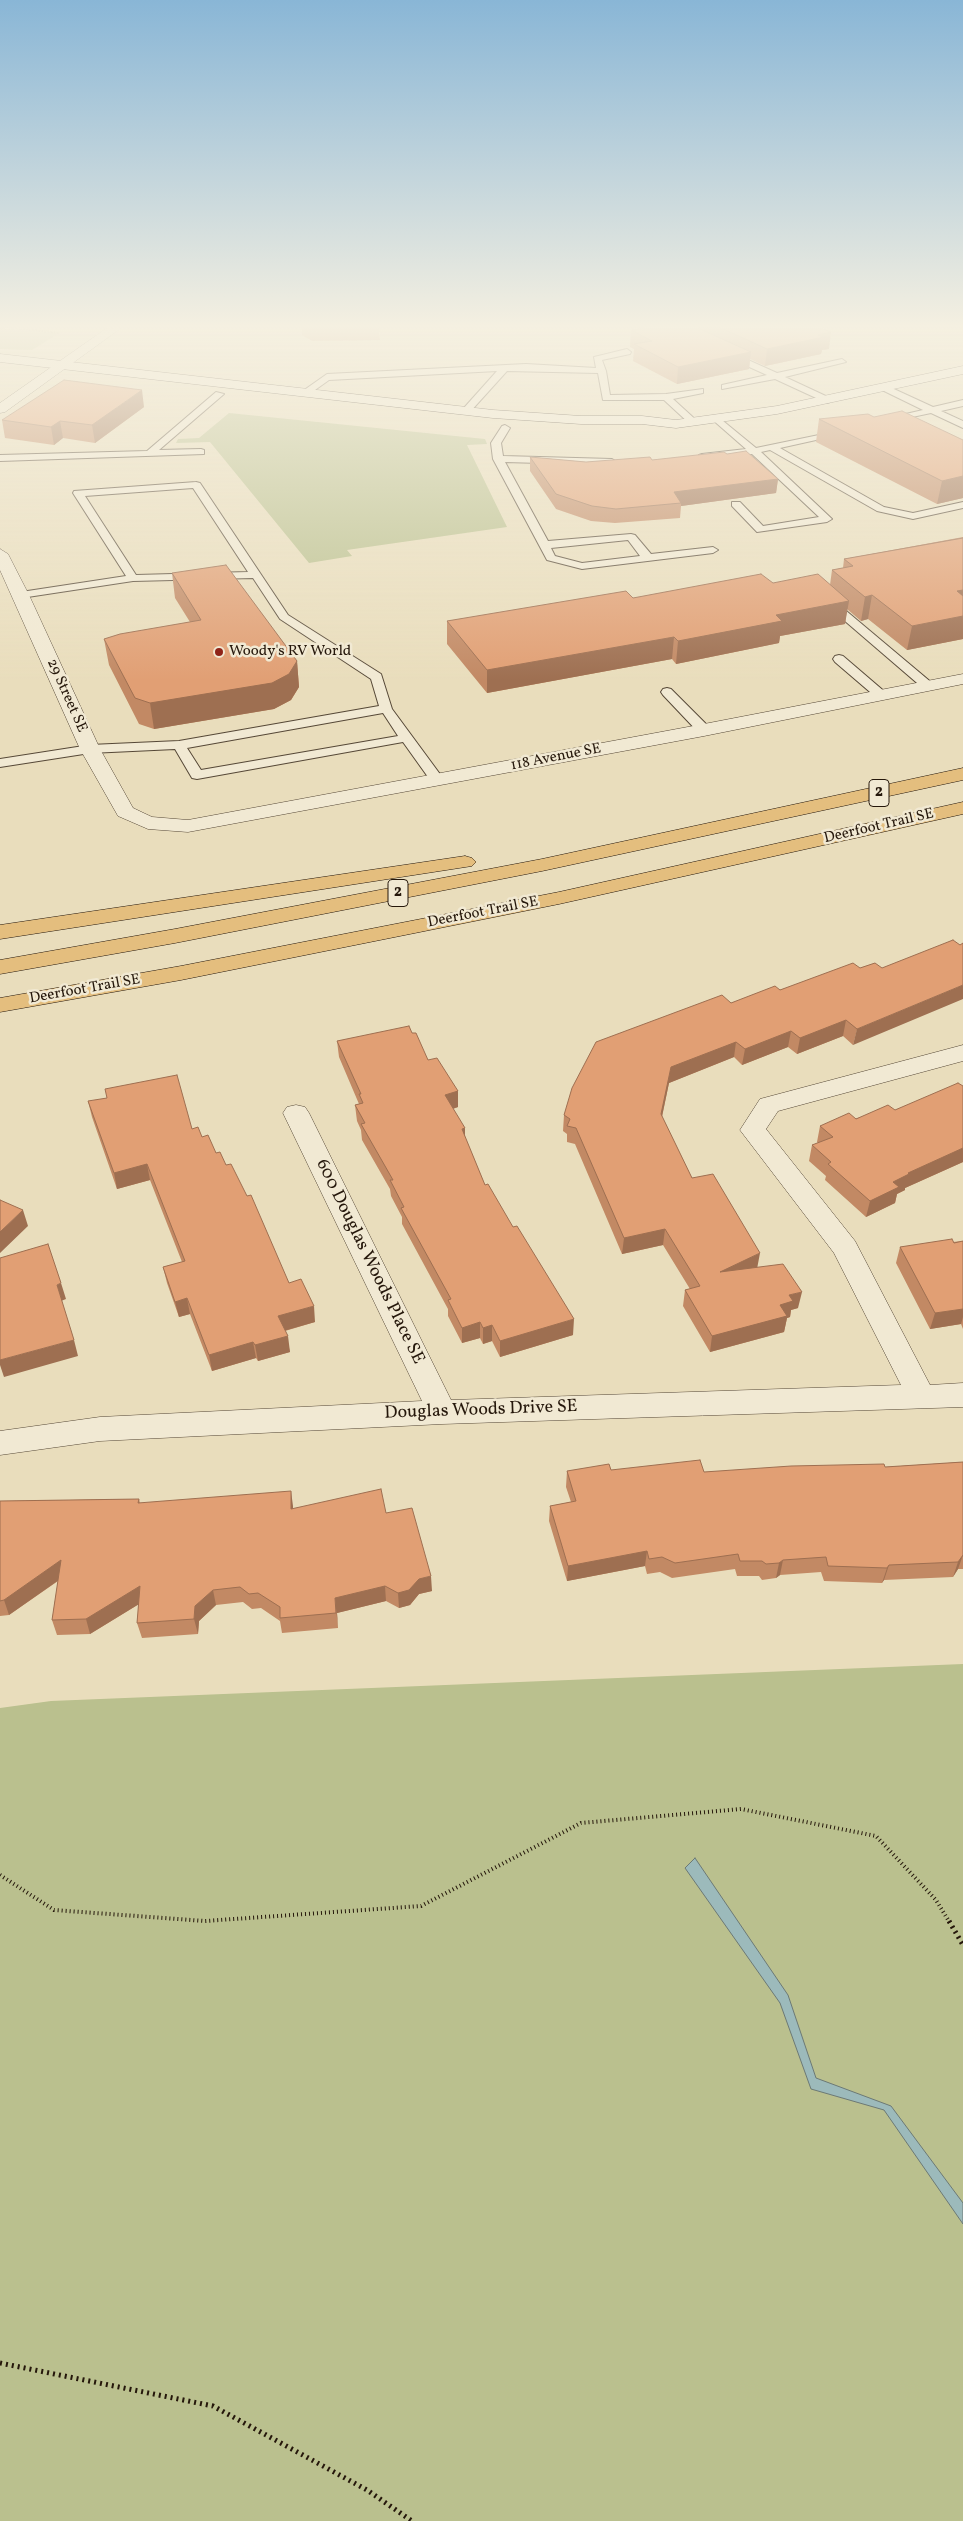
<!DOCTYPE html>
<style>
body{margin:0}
canvas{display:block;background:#e9ddbc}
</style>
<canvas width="963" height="2521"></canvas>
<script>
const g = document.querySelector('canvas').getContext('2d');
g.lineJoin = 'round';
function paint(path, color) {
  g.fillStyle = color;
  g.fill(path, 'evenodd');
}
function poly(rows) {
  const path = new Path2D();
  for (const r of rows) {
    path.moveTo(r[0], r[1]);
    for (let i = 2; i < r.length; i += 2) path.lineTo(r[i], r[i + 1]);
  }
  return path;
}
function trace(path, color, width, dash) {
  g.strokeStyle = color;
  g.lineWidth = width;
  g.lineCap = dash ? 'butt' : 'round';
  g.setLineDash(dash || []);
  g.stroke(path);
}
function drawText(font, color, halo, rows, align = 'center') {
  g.font = font + ' Vollkorn,serif';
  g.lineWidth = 5;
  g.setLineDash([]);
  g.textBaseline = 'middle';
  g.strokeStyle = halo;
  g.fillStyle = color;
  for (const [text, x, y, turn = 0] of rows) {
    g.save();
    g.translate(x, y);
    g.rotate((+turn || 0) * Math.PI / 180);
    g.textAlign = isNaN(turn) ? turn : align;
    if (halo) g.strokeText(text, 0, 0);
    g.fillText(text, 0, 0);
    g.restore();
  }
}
paint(poly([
 [0,328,55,333,56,335,32,350,0,349],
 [229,413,485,439,487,444,467,445,507,527,347,550,352,556,309,563,210,442,176,443,178,439,199,438],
 [963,1664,963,2521,0,2521,0,1708,51,1701]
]), '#bac08e');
const water = poly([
 [695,1858,788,1995,816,2078,891,2106,963,2203,963,2224,884,2110,811,2089,780,2003,685,1868,695,1858]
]);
paint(water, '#9cbabb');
trace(water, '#6c7975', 1);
const lane = poly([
 [627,349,631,352,630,354,602,360,606,371,610,395,666,394,703,389,703,393,673,399,696,420,696,424,690,424,664,400,603,400,598,373,507,371,469,413,466,414,463,413,463,409,497,371,329,380,308,395,300,393,327,374,526,364,596,368,594,357,627,349],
 [728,351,777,373,842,359,846,362,785,377,830,398,830,402,827,403,775,379,722,389,722,385,767,375,725,356,725,352,728,351],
 [883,384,933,407,963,400,963,406,941,411,963,421,963,428,931,413,884,423,884,419,923,410,880,389,878,387,883,384],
 [216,392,224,394,159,450,201,449,204,450,204,454,0,461,0,455,147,451,216,392],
 [717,416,756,448,843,430,843,434,780,448,884,507,913,513,963,502,963,508,913,519,877,511,770,450,761,452,832,519,827,522,757,532,732,506,732,502,740,502,763,526,819,517,752,454,699,459,699,455,702,454,746,449,714,421,714,417,717,416],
 [505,425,510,428,501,443,503,456,612,459,617,462,612,465,505,462,548,541,631,534,635,535,651,554,713,547,718,550,713,553,582,569,547,560,493,459,491,443,502,426,505,425],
 [628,540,640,556,582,563,555,556,551,548,628,540],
 [196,482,200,483,288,615,381,674,392,709,445,781,443,784,433,784,403,742,197,779,192,778,175,749,90,753,0,767,0,759,90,745,179,741,379,706,371,679,280,619,253,578,133,581,21,598,15,595,21,592,126,576,73,493,74,491,196,482],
 [193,488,248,572,136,575,85,496,193,488],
 [383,713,398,736,201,770,187,748,383,713],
 [828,598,832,599,932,683,934,686,932,689,924,689,824,603,822,601,828,598],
 [839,655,843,656,885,692,887,695,885,698,877,698,835,662,833,659,835,656,839,655],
 [667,688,671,689,709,727,710,730,709,733,699,733,663,695,661,692,663,689,667,688]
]);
const street = poly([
 [107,328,121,328,5,412,0,413,0,403,107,328],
 [0,549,8,554,29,595,100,749,133,808,152,817,188,820,704,724,963,674,963,684,704,736,188,832,148,829,118,816,80,749,0,570,0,549],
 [963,1045,963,1061,778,1111,766,1129,855,1241,930,1385,963,1383,963,1407,442,1424,100,1441,0,1455,0,1431,100,1417,422,1401,283,1113,287,1107,296,1105,305,1107,309,1113,451,1400,901,1385,834,1253,740,1130,760,1099,963,1045]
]);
const secondary = poly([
 [0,354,493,410,581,416,642,416,676,420,777,406,963,366,963,374,777,414,676,428,642,424,581,424,493,418,0,362,0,354]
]);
const highway = poly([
 [963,768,963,780,542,871,175,943,0,974,0,960,175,929,542,859,963,768],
 [963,802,963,814,559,904,181,980,0,1012,0,998,181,966,559,892,963,802],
 [465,856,472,858,476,862,472,866,0,939,0,925,465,856]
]);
trace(lane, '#564837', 2);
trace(street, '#564837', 1);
trace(secondary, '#25170b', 1);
trace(highway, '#25170b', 1);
trace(poly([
 [14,328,60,333]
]), '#25170b', 2, [0.5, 1]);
trace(poly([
 [0,1875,54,1910,205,1921,421,1906,581,1823,741,1809,876,1836,936,1900,950,1923]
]), '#25170b', 4, [1, 3]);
trace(poly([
 [949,1921,963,1945],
 [0,2363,213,2406,367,2490,412,2521]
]), '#25170b', 5, [2, 4]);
paint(lane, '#f1e9d3');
paint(street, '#f1e9d3');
paint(secondary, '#f1e9d3');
paint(highway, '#e4be7e');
paint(poly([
 [300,328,379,328,380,340,312,341,302,335,302,329],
 [645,328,821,328,829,349,822,350,821,354,765,366,750,359,749,369,677,384,633,361,634,349,630,347,631,330],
 [144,407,95,443,63,438,54,445,5,438,2,420],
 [874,417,963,440,963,498,937,504,816,442,819,419],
 [727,454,778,479,776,493,681,506,680,518,615,523,591,521,556,509,530,471,530,457,586,462,652,460],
 [963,537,963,639,907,650,868,619,861,621,847,609,845,624,780,636,779,643,676,664,672,659,487,693,447,644,447,621,633,598,773,583,830,585,832,570,843,568,844,559],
 [172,573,297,661,299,687,291,700,274,709,154,729,139,724,109,665,104,639,190,622,175,598],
 [875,963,853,1045,843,1036,797,1054,788,1047,742,1065,734,1057,669,1083,662,1117,692,1178,758,1268,798,1308,791,1310,790,1317,787,1318,784,1332,710,1352,683,1306,685,1290,690,1289,663,1245,622,1254,575,1144,567,1142,567,1134,563,1131,564,1115,731,1003,860,968],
 [412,1033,428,1060,458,1091,458,1107,453,1109,485,1185,573,1335,500,1357,492,1341,483,1344,480,1338,462,1343,448,1316,448,1309,402,1224,402,1217,391,1196,390,1189,362,1140,361,1130,357,1121,355,1105,359,1104,339,1057,337,1041],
 [963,1086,963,1162,905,1188,905,1190,897,1194,895,1203,866,1217,825,1180,826,1176,809,1161,812,1145,818,1143,817,1142,820,1126,895,1110],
 [88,1101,192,1129,202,1137,216,1153,226,1165,289,1283,315,1322,285,1331,290,1352,258,1361,256,1358,212,1371,190,1314,179,1317,167,1283,163,1267,182,1262,150,1180,117,1189,92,1117],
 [963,1241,963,1329,961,1324,930,1329,896,1263,900,1247],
 [963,1462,963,1569,958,1569,953,1577,884,1580,882,1583,824,1581,821,1572,780,1575,776,1578,762,1580,759,1576,737,1576,735,1569,672,1578,660,1572,647,1574,645,1566,567,1581,549,1521,550,1506,571,1502,566,1487,567,1471,611,1470,704,1472,885,1467],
 [139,1499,140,1503,386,1513,432,1591,419,1594,410,1605,399,1608,386,1601,337,1613,338,1628,282,1633,280,1621,261,1608,252,1609,243,1602,216,1605,199,1621,198,1634,142,1638,137,1623,139,1604,90,1634,57,1635,52,1620,58,1581,9,1615,0,1616,0,1501]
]), '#c28964');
paint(poly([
 [831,332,829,349,822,350,821,354,765,366,767,349,818,335],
 [751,352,749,369,677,384,678,367],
 [142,390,144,407,95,443,92,425],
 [60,421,63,438,54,445,51,427],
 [963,476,963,498,937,504,942,481],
 [778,479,776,493,681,506,681,503,674,492],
 [963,590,963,613,957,591],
 [872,595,868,619,861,621,865,597],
 [849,601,845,624,780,636,779,643,676,664,678,641,776,615],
 [963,616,963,639,907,650,912,626],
 [674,637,672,659,487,693,487,670],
 [297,661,299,687,291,700,274,709,154,729,150,703],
 [963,985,963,999,853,1045,857,1029],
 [846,1020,843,1036,797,1054,800,1038],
 [791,1031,788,1047,742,1065,745,1049],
 [736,1042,734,1057,669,1083,659,1130,661,1114,671,1067],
 [458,1091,458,1107,445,1111,445,1095],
 [465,1128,465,1144,462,1129],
 [963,1148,963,1162,905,1188,905,1190,897,1194,895,1203,866,1217,870,1201,893,1182,908,1173],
 [147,1164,150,1180,117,1189,114,1173],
 [23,1210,28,1226,0,1253,0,1232],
 [665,1229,663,1245,622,1254,624,1238],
 [760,1253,757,1269,720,1272],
 [61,1283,66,1299,61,1301,57,1285],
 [802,1292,798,1308,791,1310,790,1317,787,1318,784,1332,710,1352,712,1336,780,1305,789,1295],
 [187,1298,190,1314,179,1317,175,1302],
 [314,1306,315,1322,280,1332,278,1316],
 [963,1309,963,1317,961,1324,930,1329,935,1313],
 [574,1319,573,1335,500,1357,500,1341],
 [480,1322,480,1338,462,1343,462,1328],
 [492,1325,492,1341,483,1344,483,1328],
 [288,1336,290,1352,258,1361,255,1345],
 [74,1340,78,1356,4,1377,0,1365,0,1360],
 [253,1342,256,1358,212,1371,209,1355],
 [291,1491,293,1506,293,1524,291,1509],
 [647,1551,645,1566,567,1581,568,1566],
 [963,1555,958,1569,953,1577,958,1562],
 [61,1560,66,1575,9,1615,4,1600],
 [783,1560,780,1575,776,1578,779,1563],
 [889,1565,884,1580,882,1583,887,1568],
 [431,1576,432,1591,419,1594,410,1605,399,1608,398,1593,419,1579],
 [140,1586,144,1601,90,1634,86,1619],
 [385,1586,386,1601,337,1613,338,1628,335,1598],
 [213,1590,216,1605,199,1621,198,1634,194,1619,195,1606]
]), '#9e6f51');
const building = poly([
 [645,328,698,328,751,352,678,367,634,344,652,341,631,330,645,328],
 [721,328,821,328,831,332,818,335,824,337,767,349,721,328],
 [64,380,142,390,92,425,60,421,51,427,2,420,64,380],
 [902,411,963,440,963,476,942,481,819,419,868,414,874,417,902,411],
 [746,451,778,479,674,492,681,503,616,509,592,506,556,494,530,457,586,462,650,457,652,460,724,452,727,454,746,451],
 [963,538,963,590,957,591,963,596,963,616,912,626,872,595,865,597,832,570,853,566,844,559,963,538],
 [226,565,297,661,289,674,272,683,150,703,135,698,104,639,120,634,201,620,172,573,226,565],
 [761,574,773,583,818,574,849,601,776,615,782,621,678,641,674,637,487,670,447,621,626,591,633,598,761,574],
 [953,940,960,945,963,943,963,985,857,1029,846,1020,800,1038,791,1031,745,1049,736,1042,671,1067,661,1114,692,1178,713,1174,760,1253,720,1272,783,1264,802,1292,789,1295,793,1301,780,1305,787,1316,712,1336,685,1290,700,1286,665,1229,624,1238,576,1128,567,1126,570,1119,564,1115,572,1088,596,1042,722,995,731,1003,775,986,780,990,853,963,860,968,875,963,882,968,953,940],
 [409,1026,412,1033,416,1033,428,1060,437,1058,458,1091,445,1095,465,1128,462,1129,485,1185,488,1184,513,1227,517,1226,574,1319,500,1341,492,1325,483,1328,480,1322,462,1328,448,1300,451,1299,401,1208,404,1207,390,1180,393,1180,361,1124,365,1123,355,1105,363,1103,359,1094,361,1094,337,1041,409,1026],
 [177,1075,192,1129,198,1127,202,1137,208,1135,216,1153,220,1152,226,1165,231,1164,247,1196,251,1195,289,1283,301,1279,314,1306,278,1316,288,1336,255,1345,253,1342,209,1355,187,1298,175,1302,163,1267,185,1261,147,1164,114,1173,88,1101,107,1098,105,1089,177,1075],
 [958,1083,963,1086,963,1148,908,1173,909,1174,893,1182,899,1187,870,1201,828,1164,831,1162,812,1145,833,1137,820,1126,849,1113,856,1119,888,1105,895,1110,958,1083],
 [0,1200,23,1210,0,1232,0,1200],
 [952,1239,954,1243,963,1241,963,1309,935,1313,900,1247,952,1239],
 [48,1244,61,1283,57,1285,74,1340,0,1360,0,1258,48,1244],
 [700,1460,704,1472,791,1466,884,1464,885,1467,963,1462,963,1555,958,1562,889,1565,887,1568,828,1566,826,1557,783,1560,779,1563,766,1564,762,1561,740,1561,738,1554,675,1563,662,1557,649,1559,647,1551,568,1566,550,1506,576,1501,567,1471,609,1464,611,1470,700,1460],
 [381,1489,386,1513,412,1508,431,1576,419,1579,409,1590,398,1593,385,1586,335,1598,336,1613,280,1618,280,1607,258,1593,249,1594,240,1587,213,1590,195,1606,194,1619,137,1623,140,1586,86,1619,52,1620,61,1560,4,1600,0,1601,0,1501,139,1499,138,1503,291,1491,291,1509,381,1489]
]);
paint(building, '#e19f74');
trace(building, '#9e6f51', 1);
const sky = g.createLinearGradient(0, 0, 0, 681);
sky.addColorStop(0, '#89b6d6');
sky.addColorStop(0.48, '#f5f0e1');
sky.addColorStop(1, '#f5f0e100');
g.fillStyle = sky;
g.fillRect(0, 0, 963, 681);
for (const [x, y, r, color] of [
 [219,652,5,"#8f2418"]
]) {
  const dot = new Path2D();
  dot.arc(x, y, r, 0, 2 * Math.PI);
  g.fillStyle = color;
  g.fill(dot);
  trace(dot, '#f1e9d3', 2);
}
drawText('15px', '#25170b', '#f1e9d3', [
 ["Woody's RV World",229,652]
], 'left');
drawText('15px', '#25170b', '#f1e9d3', [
 ["29 Street SE",66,696,66],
 ["118 Avenue SE",556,758,-11],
 ["Deerfoot Trail SE",879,827,-13],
 ["Deerfoot Trail SE",483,913,-11],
 ["Deerfoot Trail SE",85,990,-10]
]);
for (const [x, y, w] of [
 [879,793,20],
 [398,893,20]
]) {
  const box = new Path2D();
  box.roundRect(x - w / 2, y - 13.5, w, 27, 4);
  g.fillStyle = '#f1e9d3';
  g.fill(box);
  trace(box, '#25170b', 1);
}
drawText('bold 16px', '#25170b', null, [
 ["2",879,793],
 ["2",398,893]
]);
drawText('18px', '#25170b', '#f1e9d3', [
 ["600 Douglas Woods Place SE",369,1262,64],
 ["Douglas Woods Drive SE",481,1411,-2]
]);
</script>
